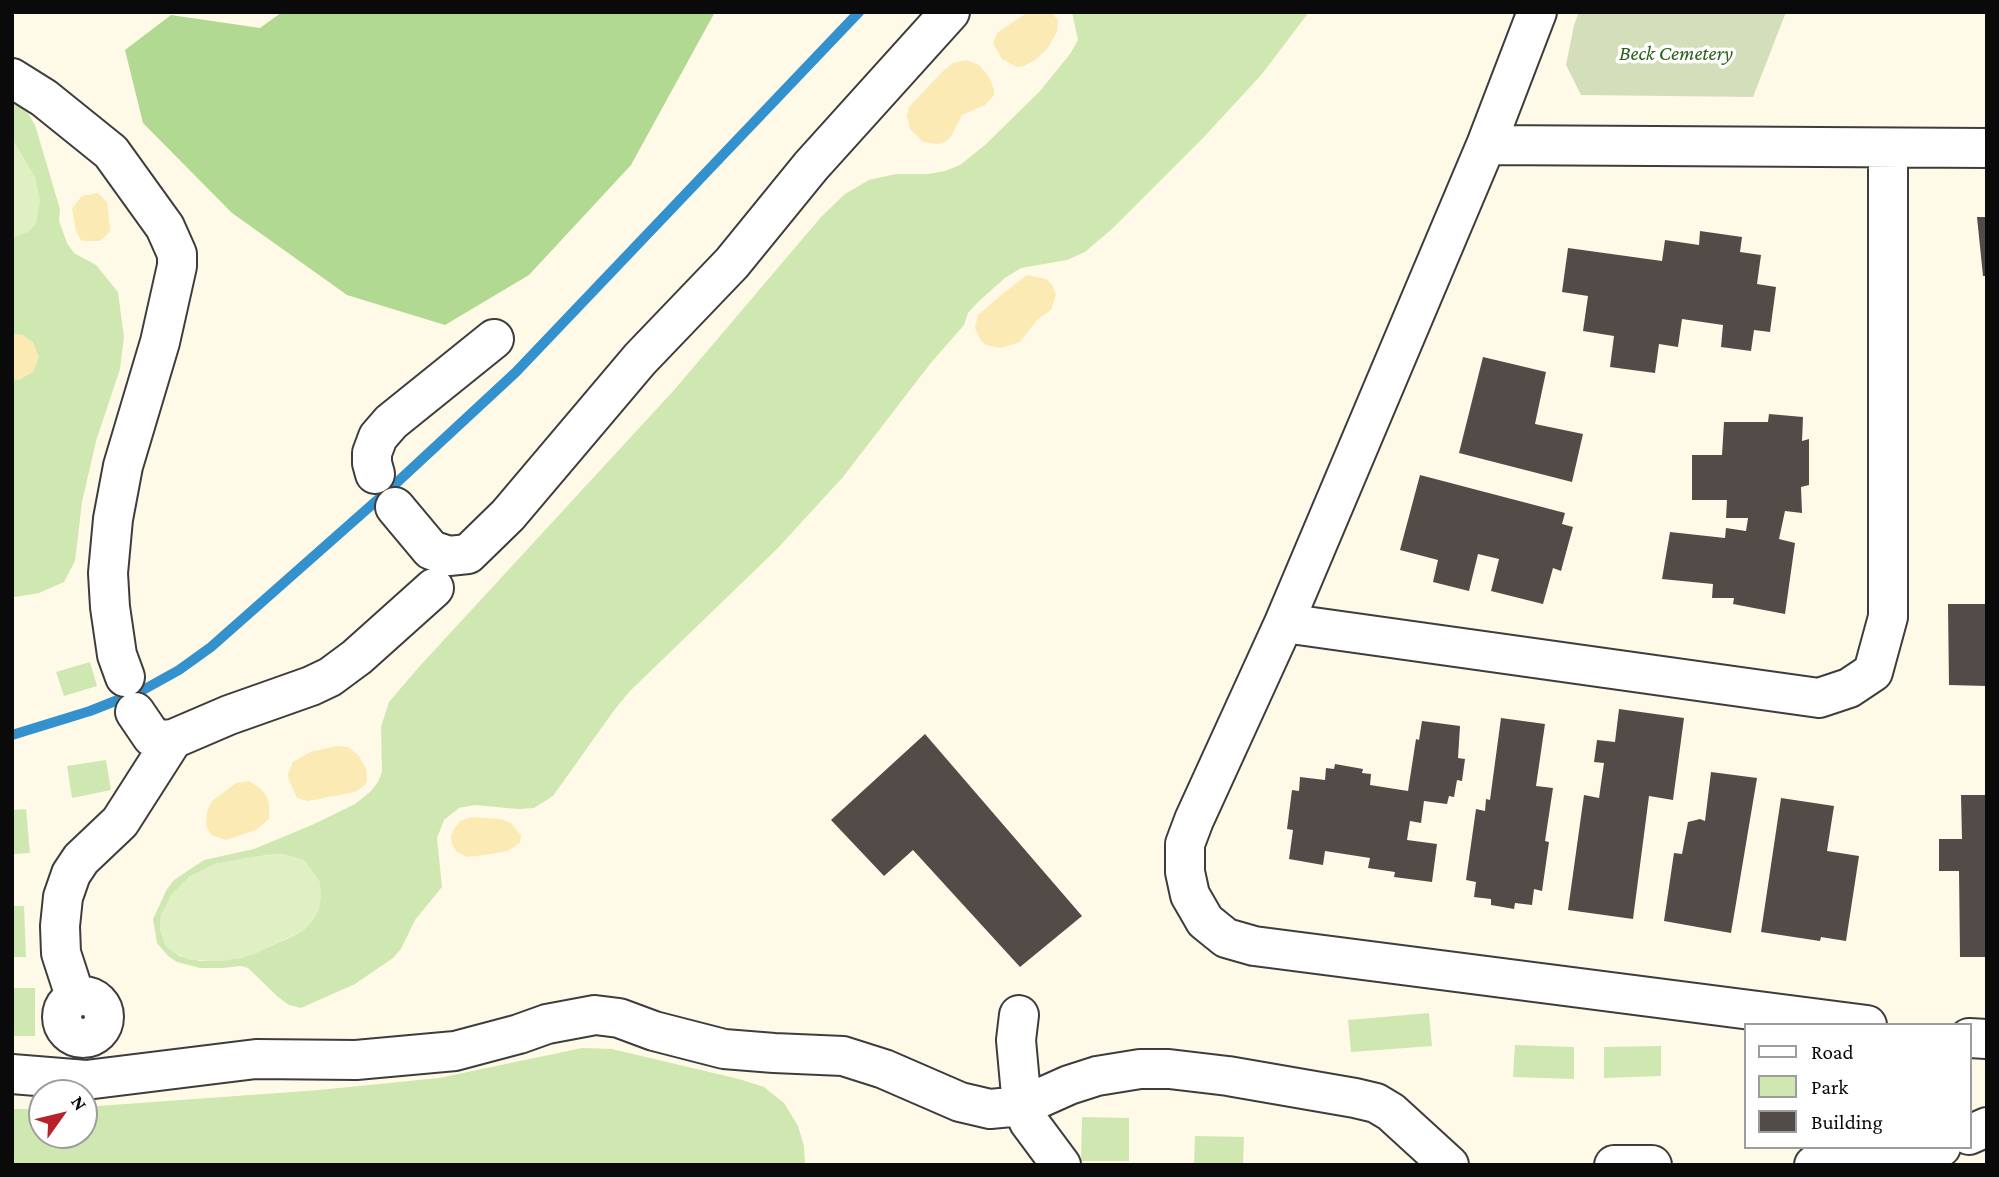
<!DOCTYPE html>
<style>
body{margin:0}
#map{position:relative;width:1999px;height:1177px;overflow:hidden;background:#fffae7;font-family:"Crimson Pro",serif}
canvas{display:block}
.frame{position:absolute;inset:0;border:14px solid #0a0a0a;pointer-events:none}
.legend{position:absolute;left:1744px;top:1023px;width:228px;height:126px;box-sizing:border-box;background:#fff;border:2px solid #9d9d9d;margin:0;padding:9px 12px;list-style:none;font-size:21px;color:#0a0a0a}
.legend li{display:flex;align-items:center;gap:14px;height:35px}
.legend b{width:35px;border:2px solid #9d9d9d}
.north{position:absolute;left:28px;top:1079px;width:70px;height:70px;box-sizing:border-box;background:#fff;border:2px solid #9d9d9d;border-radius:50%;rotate:56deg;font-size:19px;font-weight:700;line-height:28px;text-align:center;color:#0a0a0a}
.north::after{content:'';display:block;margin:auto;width:24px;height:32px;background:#ba222b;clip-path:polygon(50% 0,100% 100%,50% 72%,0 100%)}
</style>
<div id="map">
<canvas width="1999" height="1177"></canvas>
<div class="frame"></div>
<ul class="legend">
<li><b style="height:9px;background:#fff"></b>Road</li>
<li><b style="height:19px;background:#cfe8b2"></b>Park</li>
<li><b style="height:19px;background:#534b47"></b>Building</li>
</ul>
<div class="north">N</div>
</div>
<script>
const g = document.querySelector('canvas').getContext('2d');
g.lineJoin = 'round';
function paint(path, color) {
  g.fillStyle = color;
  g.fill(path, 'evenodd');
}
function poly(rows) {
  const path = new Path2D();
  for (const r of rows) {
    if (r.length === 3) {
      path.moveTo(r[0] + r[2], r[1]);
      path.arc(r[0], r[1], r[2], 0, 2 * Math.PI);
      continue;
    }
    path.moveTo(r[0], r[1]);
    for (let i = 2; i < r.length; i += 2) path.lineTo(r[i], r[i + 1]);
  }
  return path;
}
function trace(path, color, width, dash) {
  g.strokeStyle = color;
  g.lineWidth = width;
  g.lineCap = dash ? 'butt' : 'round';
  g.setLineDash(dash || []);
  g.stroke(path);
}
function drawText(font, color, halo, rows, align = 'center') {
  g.font = font + ' "Crimson Pro",serif';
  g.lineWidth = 7;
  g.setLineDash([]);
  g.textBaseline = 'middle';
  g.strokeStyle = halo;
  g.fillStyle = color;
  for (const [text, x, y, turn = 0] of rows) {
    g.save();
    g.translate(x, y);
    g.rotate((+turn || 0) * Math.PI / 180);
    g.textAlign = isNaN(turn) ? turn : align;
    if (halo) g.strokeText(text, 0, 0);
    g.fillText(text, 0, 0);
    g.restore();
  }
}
paint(poly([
 [1072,12,1309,12,1262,74,1203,138,1113,228,1085,252,1067,260,1021,268,1005,278,978,302,968,313,964,325,930,364,843,477,777,549,630,691,615,709,553,796,534,808,518,809,475,805,459,808,444,820,437,838,442,887,415,920,401,949,393,958,355,984,301,1008,289,1005,278,997,248,968,241,966,222,968,200,968,177,962,168,956,157,943,153,919,167,889,174,880,204,860,254,849,314,824,355,804,371,791,378,782,382,772,381,727,389,702,418,668,675,389,821,217,845,194,869,180,896,174,928,174,945,171,960,165,985,145,1040,91,1070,54,1078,40],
 [283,854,305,861,304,930,287,939,241,958,200,961,180,956,166,946,160,929,161,915,189,877,215,864,267,855],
 [12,97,26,110,35,125,60,209,59,221,67,243,74,253,96,265,118,292,124,337,120,369,96,441,82,502,75,561,64,582,39,593,15,597,12,596],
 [90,662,97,686,64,696,56,672],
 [106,760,111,790,72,798,67,766],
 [26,809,30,853,12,854,12,810],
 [12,906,24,906,26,957,12,957],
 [12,988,35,988,35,1036,12,1036],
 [1429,1013,1432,1046,1351,1052,1348,1020],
 [1515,1045,1574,1047,1574,1079,1513,1077],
 [1661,1046,1661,1076,1604,1078,1604,1047],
 [582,1048,612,1049,739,1079,764,1087,784,1103,798,1126,804,1146,805,1165,12,1165,12,1109,42,1109,42,1135,84,1135,84,1107,319,1090,439,1078],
 [1082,1117,1129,1118,1129,1161,1081,1161],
 [1195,1136,1244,1137,1243,1165,1194,1165]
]), '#cfe8b2');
paint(poly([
 [282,12,715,12,631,165,529,275,445,325,347,295,232,213,143,123,125,50,171,15,260,28]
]), '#b2d991');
paint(poly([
 [1028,12,1052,13,1058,20,1057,32,1047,49,1035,60,1024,66,1017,67,1002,59,993,43,997,33],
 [966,60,979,65,989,77,994,89,994,95,985,105,962,115,950,138,945,142,937,144,923,142,910,129,907,116,909,107,942,72,953,63],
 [98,193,107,202,110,228,109,233,100,241,85,241,81,240,76,231,72,208,82,196],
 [1027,275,1046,279,1052,284,1056,295,1051,310,1037,320,1020,342,1001,348,986,345,981,341,975,328,978,315,1001,295],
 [12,334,23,335,33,342,39,357,33,372,19,380,12,379],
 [336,746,348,747,359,756,366,769,367,781,365,785,355,792,345,794,308,801,297,798,289,780,288,774,293,762,310,752],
 [249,781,261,789,267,797,269,805,269,819,256,830,226,840,211,835,206,825,207,812,212,801,236,783],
 [472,817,501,819,511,823,521,835,520,843,508,851,484,855,467,857,457,852,452,845,451,836,454,829,460,821]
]), '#fbeab3');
paint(poly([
 [1579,12,1786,12,1753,97,1581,95,1566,65,1574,25]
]), '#d3dfba');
paint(poly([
 [12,138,35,177,40,201,36,224,28,232,12,238],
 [283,854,305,861,320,882,321,897,319,910,312,922,304,930,255,954,224,961,190,960,173,952,166,946,160,929,161,915,171,895,189,877,215,864,251,857]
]), '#e1efc4');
trace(poly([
 [12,735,90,711,143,690,179,670,211,647,392,487,516,372,859,12]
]), '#3392ce', 10);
paint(poly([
 [1977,217,1987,217,1987,276,1983,276],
 [1700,231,1742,237,1740,252,1761,255,1757,284,1776,287,1770,332,1754,330,1751,351,1721,347,1723,325,1682,319,1678,347,1659,344,1655,373,1610,367,1614,336,1583,331,1588,296,1562,292,1568,248,1662,261,1665,240,1699,245],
 [1483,357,1546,372,1535,424,1583,434,1572,482,1459,453],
 [1769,414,1803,417,1802,441,1809,439,1809,485,1801,487,1802,513,1785,511,1779,539,1795,543,1785,614,1733,604,1734,598,1712,598,1713,584,1662,579,1670,532,1725,538,1726,528,1746,531,1748,518,1726,518,1727,500,1692,500,1692,455,1722,455,1724,422,1768,422],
 [1420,475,1565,513,1562,524,1573,527,1561,571,1553,568,1543,604,1491,591,1499,559,1478,554,1469,591,1433,582,1438,560,1400,550],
 [1948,604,1987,604,1987,686,1949,685],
 [1619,709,1684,718,1673,800,1649,796,1633,919,1568,910,1584,795,1599,798,1604,763,1594,762,1597,740,1615,742],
 [1501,718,1545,724,1536,786,1553,788,1545,841,1549,842,1542,891,1534,889,1532,905,1515,903,1514,909,1491,905,1491,899,1474,897,1476,882,1466,880,1476,809,1485,811,1486,799,1490,800],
 [1422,721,1460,726,1458,758,1465,759,1462,781,1457,780,1454,797,1449,796,1447,804,1424,801,1421,823,1410,821,1407,840,1437,844,1432,882,1394,877,1395,872,1368,868,1370,858,1325,851,1323,865,1289,859,1293,830,1287,829,1292,790,1299,791,1300,777,1325,780,1326,768,1334,769,1335,764,1363,769,1362,773,1371,774,1370,785,1408,791,1416,739,1419,740],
 [925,734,1082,916,1020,967,913,850,884,876,831,820],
 [1711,772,1757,778,1731,933,1664,921,1674,853,1682,854,1688,822,1700,819,1705,821],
 [1961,795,1987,795,1987,957,1960,957,1959,871,1939,871,1939,839,1962,839],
 [1781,798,1834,806,1827,851,1859,856,1846,941,1821,937,1820,941,1761,932]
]), '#534b47');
const minor = poly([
 [1537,12,1486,145,1284,623,1194,820,1185,844,1185,872,1190,895,1205,921,1226,938,1254,946,1867,1025],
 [12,78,44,98,111,152,165,227,177,254,177,266,160,342,123,466,113,519,108,573,110,607,117,655,125,677],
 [1486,145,1987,148],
 [375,474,372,463,372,453,378,437,391,422,494,339],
 [395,507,431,550,449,556,468,554,508,515,640,359,732,263,811,166,950,12],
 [1284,623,1819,698,1849,688,1873,672,1888,617,1888,148],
 [135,712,152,737,161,740,173,739,229,715,311,686,330,677,357,657,434,588],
 [83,1017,21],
 [75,996,61,953,60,926,63,897,71,874,81,859,120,822,173,739],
 [1019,1015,1016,1040,1022,1106,1029,1122,1061,1165],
 [1969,1038,1987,1039],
 [12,1074,86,1080,256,1059,356,1060,455,1051,519,1034,547,1024,595,1015,619,1018,654,1031,724,1049,774,1053,843,1056,884,1069,960,1102,990,1109,1022,1106,1069,1085,1097,1076,1140,1069,1169,1069,1228,1076,1355,1098,1376,1103,1391,1112,1449,1165],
 [1969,1135,1987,1127],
 [1614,1165,1652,1165],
 [1814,1165,1846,1160,1874,1161,1929,1152,1941,1147]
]);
trace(minor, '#3d3d3d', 42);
trace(minor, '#fff', 38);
drawText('italic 21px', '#2b611b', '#fff', [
 ["Beck Cemetery",1676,54]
]);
</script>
